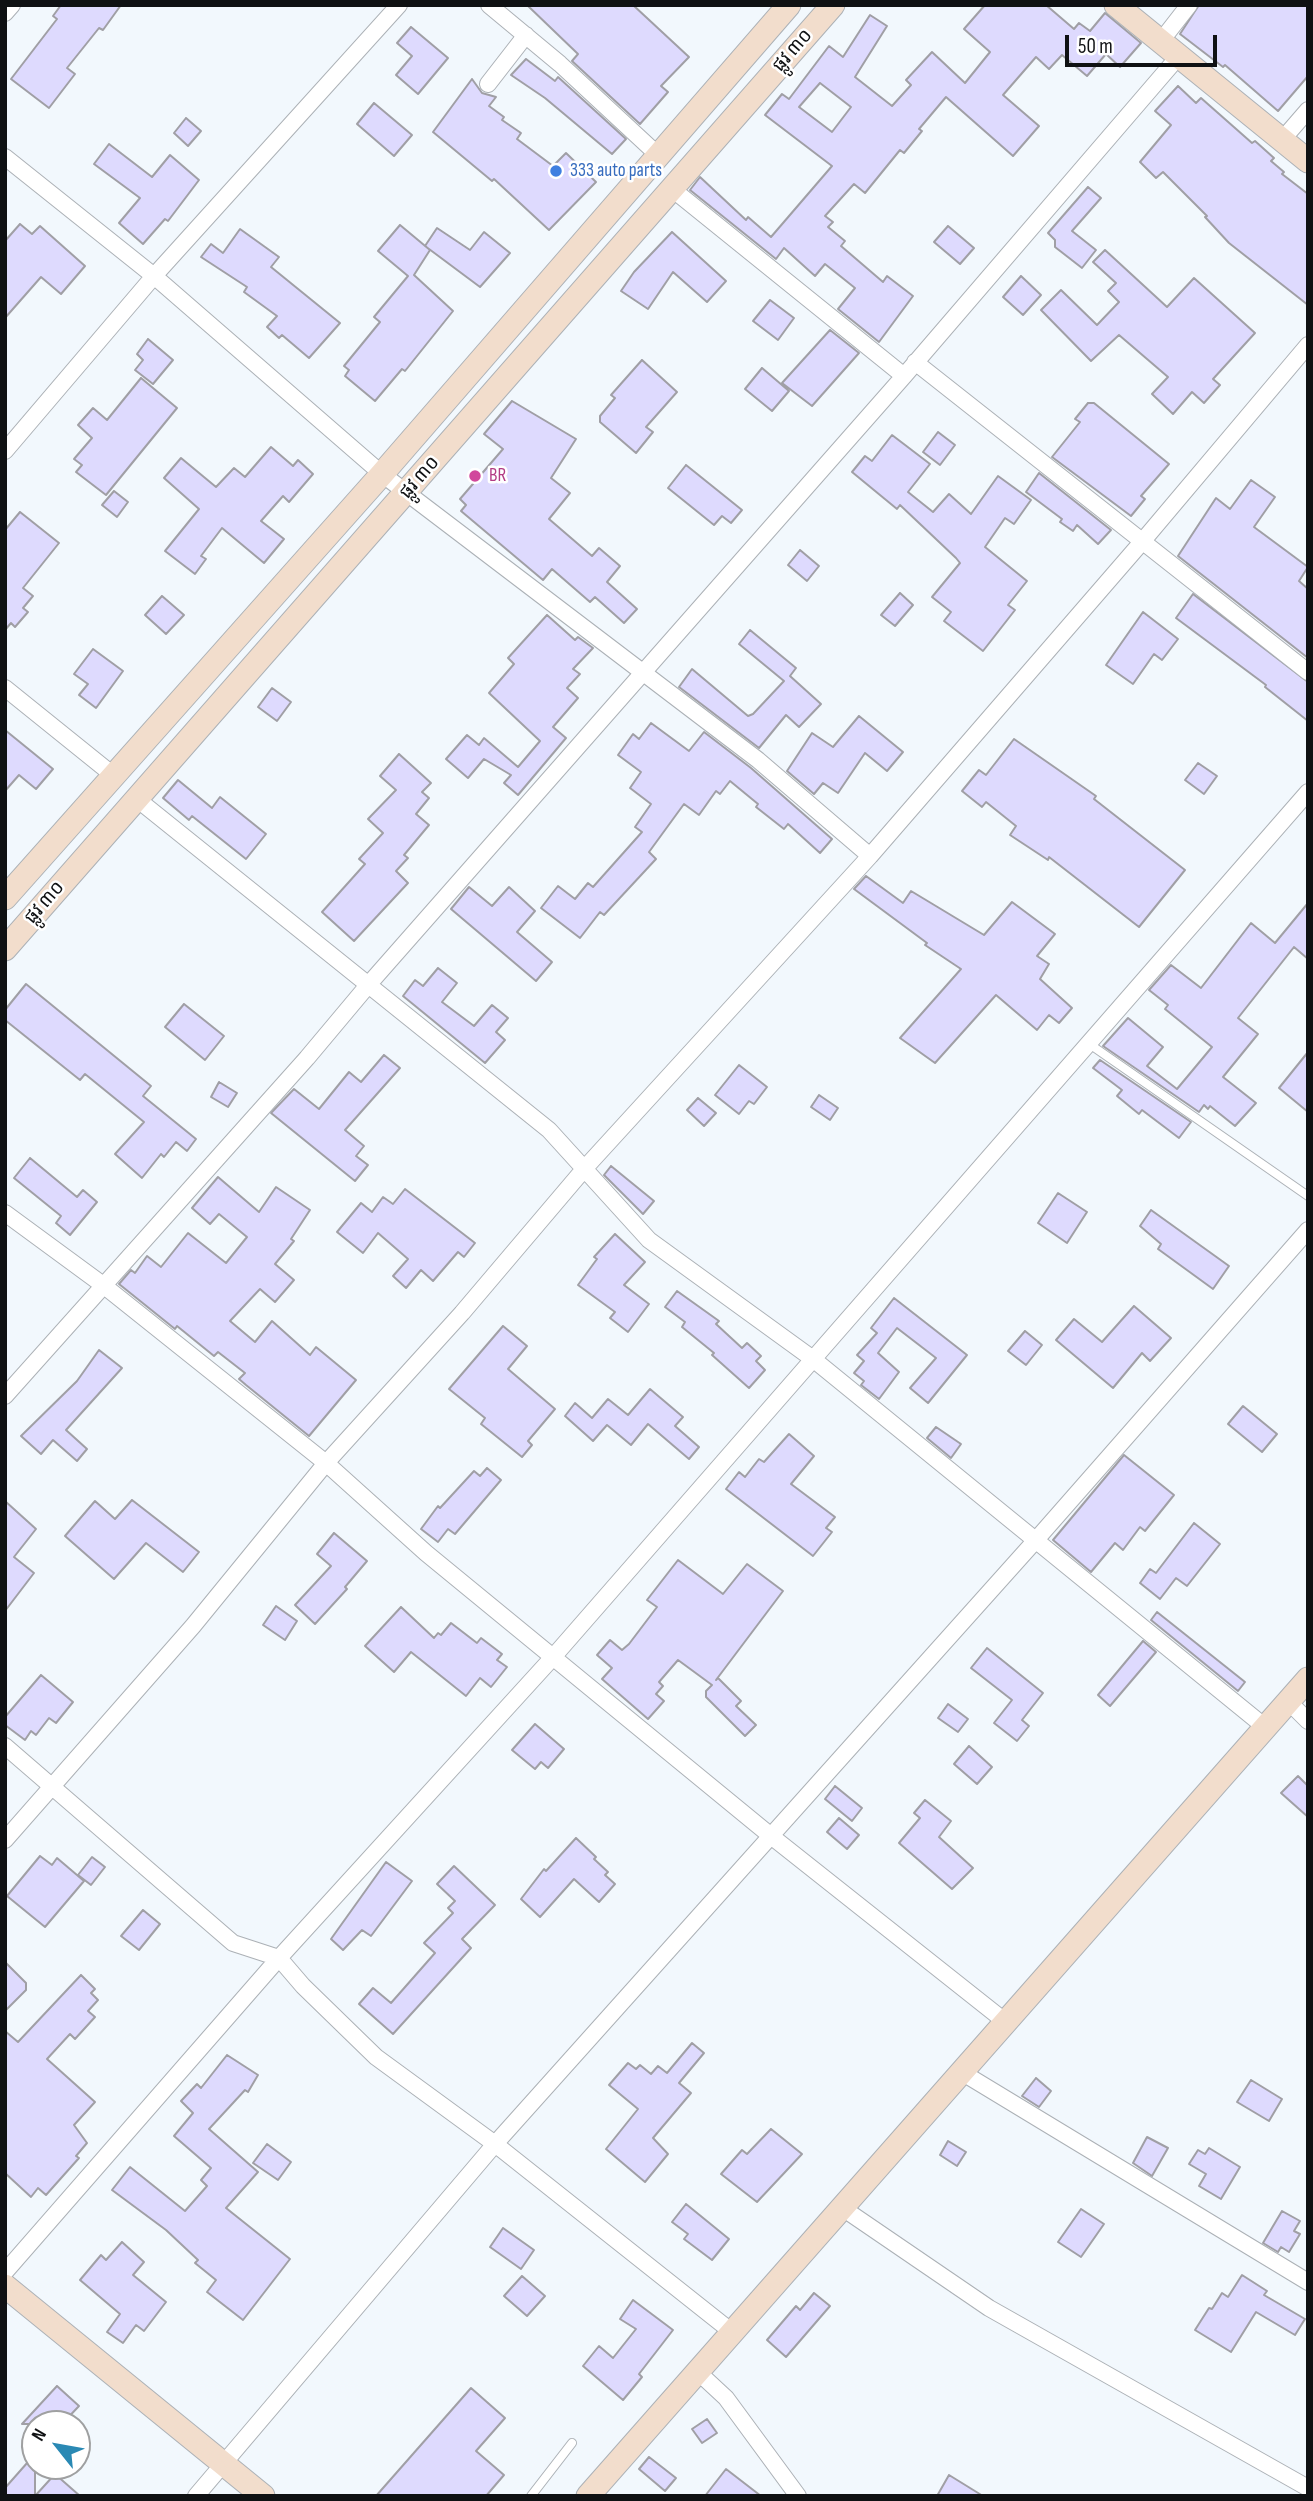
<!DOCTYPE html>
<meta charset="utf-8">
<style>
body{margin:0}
#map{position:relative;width:1313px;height:2501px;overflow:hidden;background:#f2f8fd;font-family:"Sofia Sans Condensed",sans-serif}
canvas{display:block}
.frame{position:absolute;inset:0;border:7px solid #0f1113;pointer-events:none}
.north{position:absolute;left:21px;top:2410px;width:70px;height:70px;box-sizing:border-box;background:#fff;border:2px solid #9fa0a1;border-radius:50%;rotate:301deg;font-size:19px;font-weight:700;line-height:28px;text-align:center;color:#0f1113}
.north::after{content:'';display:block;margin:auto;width:24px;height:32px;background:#2a89b4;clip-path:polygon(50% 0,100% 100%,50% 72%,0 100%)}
.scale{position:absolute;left:1065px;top:35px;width:152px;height:32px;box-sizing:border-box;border:4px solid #0f1113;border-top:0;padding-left:9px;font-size:21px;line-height:24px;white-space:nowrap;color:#0f1113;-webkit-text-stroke:5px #fff;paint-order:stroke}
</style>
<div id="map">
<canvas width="1313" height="2501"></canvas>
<div class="frame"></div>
<div class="north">N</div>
<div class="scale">50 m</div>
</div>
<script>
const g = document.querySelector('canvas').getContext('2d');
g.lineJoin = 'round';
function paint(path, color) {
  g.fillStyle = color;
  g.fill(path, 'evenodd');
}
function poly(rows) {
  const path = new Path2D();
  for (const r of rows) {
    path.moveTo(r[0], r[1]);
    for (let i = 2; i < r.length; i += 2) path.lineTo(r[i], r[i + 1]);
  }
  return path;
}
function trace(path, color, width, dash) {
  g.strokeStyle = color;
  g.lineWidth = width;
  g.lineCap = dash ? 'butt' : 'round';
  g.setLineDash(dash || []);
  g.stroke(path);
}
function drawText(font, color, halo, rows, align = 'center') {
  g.font = font + ' "Sofia Sans Condensed","Noto Sans Khmer",sans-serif';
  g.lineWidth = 5;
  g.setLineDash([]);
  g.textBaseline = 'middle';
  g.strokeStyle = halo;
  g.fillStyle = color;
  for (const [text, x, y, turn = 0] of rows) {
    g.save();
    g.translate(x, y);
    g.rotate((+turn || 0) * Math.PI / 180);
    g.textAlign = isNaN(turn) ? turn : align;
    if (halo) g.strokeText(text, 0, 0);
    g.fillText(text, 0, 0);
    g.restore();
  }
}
const building = poly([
 [61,5,121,5,103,30,99,28,67,68,75,74,49,108,11,79,57,19,53,16,61,5],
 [527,5,633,5,689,57,661,86,668,92,640,124,572,61,578,54,527,5],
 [985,5,1046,5,1074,29,1079,23,1090,31,1105,13,1141,43,1120,67,1106,54,1087,76,1062,55,1049,69,1036,57,1003,95,1039,126,1013,156,946,97,919,129,922,131,904,153,900,150,865,193,854,184,825,216,833,222,828,227,845,241,841,246,883,282,887,276,913,296,879,342,838,309,855,288,825,264,815,276,784,248,776,259,690,190,700,177,746,220,748,217,771,237,832,166,765,115,782,94,789,99,829,46,843,57,870,15,887,26,855,77,892,106,911,85,906,80,932,52,965,83,990,52,964,29,985,5],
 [820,83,851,107,832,132,799,107,820,83],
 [1199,5,1308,5,1308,76,1278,111,1225,65,1223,67,1180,34,1199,5],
 [411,27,448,58,418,94,396,75,412,56,397,43,411,27],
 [526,59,555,81,558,77,626,139,612,154,545,98,511,75,526,59],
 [472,79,482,93,496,97,489,106,504,117,502,120,521,133,517,139,553,166,566,153,596,182,549,230,494,179,492,181,433,132,472,79],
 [1178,86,1196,103,1201,98,1252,143,1255,141,1274,158,1271,161,1284,172,1282,174,1308,194,1308,305,1229,243,1205,217,1207,216,1163,172,1156,178,1140,162,1171,125,1155,111,1178,86],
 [374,103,412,135,394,156,357,124,374,103],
 [186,118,201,131,188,146,174,133,186,118],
 [109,144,152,177,170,155,199,180,168,221,165,219,143,244,119,223,140,198,94,164,109,144],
 [1088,187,1101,198,1072,231,1096,250,1082,268,1055,247,1055,240,1048,233,1088,187],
 [20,224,32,234,40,226,85,266,61,294,41,277,5,318,5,241,20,224],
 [400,225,430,250,414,275,453,311,405,371,402,369,375,401,345,376,349,370,344,366,380,322,374,317,408,276,378,251,400,225],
 [948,226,974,248,960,264,934,242,948,226],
 [437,228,470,250,484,232,510,253,480,287,425,246,437,228],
 [240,229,279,257,271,267,340,323,309,358,282,335,279,338,267,327,277,316,244,292,247,287,201,257,211,244,223,253,240,229],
 [672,232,726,281,707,302,673,272,648,309,621,291,634,272,672,232],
 [1105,250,1167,307,1194,278,1255,333,1213,379,1220,385,1204,403,1192,392,1173,414,1152,394,1168,377,1119,335,1091,361,1041,310,1061,290,1097,325,1119,302,1108,291,1116,283,1093,262,1105,250],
 [1021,276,1041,295,1023,315,1003,297,1021,276],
 [770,300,794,318,778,340,753,321,770,300],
 [830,330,859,353,812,406,782,383,830,330],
 [148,339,173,360,153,384,135,370,143,360,137,354,148,339],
 [642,360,677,392,646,427,653,432,636,453,600,422,600,416,615,398,611,395,642,360],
 [762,368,789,391,772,411,745,389,762,368],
 [141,378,177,408,106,495,76,472,82,465,74,459,92,438,78,425,93,408,107,420,141,378],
 [512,401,576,439,551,478,570,493,549,519,592,556,599,548,620,566,607,582,637,609,624,623,595,597,590,602,552,569,543,580,461,511,466,505,460,499,503,449,484,434,512,401],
 [1088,403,1094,403,1169,464,1141,496,1145,499,1131,516,1052,457,1080,422,1075,419,1088,403],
 [938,432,955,445,940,465,923,452,938,432],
 [892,435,930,464,908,492,933,512,949,494,971,514,998,476,1031,500,1014,524,1005,518,985,547,1027,581,1008,605,1015,610,983,651,944,621,951,612,932,597,960,563,956,558,900,505,897,509,852,472,865,456,872,461,892,435],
 [271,447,293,466,298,460,313,474,289,502,283,496,261,521,284,539,264,563,222,528,201,556,206,559,195,574,165,551,199,509,164,478,181,458,216,487,234,468,245,477,271,447],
 [686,465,742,510,731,523,722,516,714,525,668,488,686,465],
 [1039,473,1111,530,1098,544,1077,525,1073,531,1060,522,1062,519,1026,492,1039,473],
 [1251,480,1275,497,1254,527,1308,567,1299,581,1308,589,1308,658,1178,556,1216,498,1230,509,1251,480],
 [114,491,128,502,117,517,102,505,114,491],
 [20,512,59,543,23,588,33,596,23,608,28,612,15,627,11,623,5,630,5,530,20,512],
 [800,550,819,566,807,581,788,565,800,550],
 [900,593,913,605,895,626,881,615,900,593],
 [1193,594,1308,682,1308,721,1265,687,1266,685,1176,618,1193,594],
 [162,596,184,615,166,634,145,615,162,596],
 [1143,612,1178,639,1162,660,1154,654,1133,684,1106,665,1143,612],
 [547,615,575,640,578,637,593,648,573,669,580,674,567,688,578,698,553,727,566,738,518,795,504,783,511,775,484,759,468,778,446,759,467,735,479,745,484,738,518,767,540,741,489,693,514,664,508,658,547,615],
 [750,630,796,668,790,676,821,704,799,727,786,715,759,748,679,687,692,669,748,716,753,714,784,681,739,644,750,630],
 [93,649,123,671,96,708,79,695,88,684,74,674,93,649],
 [272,688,291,702,277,721,258,707,272,688],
 [859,716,903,752,887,771,865,753,838,793,823,783,814,794,787,771,812,733,833,747,859,716],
 [651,723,689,751,704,732,751,768,832,839,820,853,788,824,784,829,756,807,758,804,730,781,720,794,716,791,699,815,684,804,649,852,656,859,604,915,600,912,580,938,541,908,558,886,575,899,588,883,593,887,642,832,635,827,651,804,630,788,641,772,618,755,633,734,639,739,651,723],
 [5,730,53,769,36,789,19,775,5,791,5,730],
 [1014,739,1096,796,1094,799,1185,870,1139,927,1049,857,1048,860,1010,835,1016,826,986,802,982,807,962,791,979,770,986,775,1014,739],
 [399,754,431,783,422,792,429,798,416,814,429,825,404,855,408,858,396,871,408,883,354,941,322,912,365,864,359,859,383,833,368,819,396,790,380,776,399,754],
 [1198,763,1217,776,1204,794,1185,780,1198,763],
 [178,780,212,808,220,797,266,834,246,859,192,816,189,820,163,798,178,780],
 [866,876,903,903,911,891,984,935,1012,902,1055,934,1037,956,1049,964,1040,979,1072,1008,1059,1023,1049,1015,1037,1030,996,995,935,1063,900,1038,961,969,925,945,927,943,854,889,866,876],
 [469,887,492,906,509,887,535,911,517,932,552,962,536,981,451,909,469,887],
 [1308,903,1308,959,1294,947,1238,1018,1258,1034,1223,1077,1256,1103,1235,1126,1210,1106,1208,1109,1204,1105,1199,1112,1103,1046,1128,1018,1163,1047,1147,1066,1177,1089,1212,1047,1165,1009,1168,1005,1149,990,1171,965,1201,988,1251,923,1275,943,1308,903],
 [438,968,457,983,442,1002,474,1026,492,1005,508,1018,496,1032,505,1040,485,1063,403,996,415,980,423,986,438,968],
 [26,984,151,1086,143,1096,196,1139,187,1151,176,1142,164,1157,161,1154,142,1178,115,1154,144,1122,85,1074,80,1080,5,1020,5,1010,26,984],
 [184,1004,224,1036,205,1060,165,1027,184,1004],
 [1308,1052,1308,1112,1279,1088,1308,1052],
 [384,1055,400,1068,345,1130,364,1146,356,1156,368,1165,355,1181,271,1113,294,1089,319,1109,349,1072,361,1082,384,1055],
 [1100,1060,1191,1122,1179,1138,1142,1110,1139,1114,1117,1096,1122,1090,1093,1068,1100,1060],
 [739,1065,767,1087,754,1104,749,1101,739,1114,715,1095,739,1065],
 [219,1082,237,1093,228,1107,211,1097,219,1082],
 [819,1095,838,1108,830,1120,811,1107,819,1095],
 [698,1098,716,1113,704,1126,687,1110,698,1098],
 [30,1158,77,1197,83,1190,97,1202,70,1235,56,1223,61,1216,14,1178,30,1158],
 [611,1166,654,1201,643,1214,604,1175,611,1166],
 [218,1177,259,1212,276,1187,310,1210,291,1239,294,1241,275,1264,294,1280,275,1302,260,1289,230,1321,255,1342,272,1321,310,1355,316,1347,356,1380,309,1436,246,1385,239,1379,245,1373,218,1352,214,1356,177,1326,175,1329,119,1284,131,1270,135,1273,147,1256,161,1267,188,1233,226,1263,247,1237,219,1214,210,1224,192,1208,218,1177],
 [405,1189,475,1243,464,1257,458,1252,433,1281,421,1270,406,1288,393,1276,408,1259,378,1233,363,1253,337,1232,361,1203,372,1212,383,1197,393,1204,405,1189],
 [1058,1193,1087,1212,1067,1243,1038,1223,1058,1193],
 [1151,1210,1229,1266,1213,1289,1158,1249,1161,1244,1140,1226,1151,1210],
 [615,1234,645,1262,624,1285,649,1304,628,1332,610,1318,615,1312,578,1285,597,1259,594,1257,615,1234],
 [677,1291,719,1321,716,1324,742,1348,747,1343,761,1356,756,1361,765,1370,749,1388,712,1355,714,1353,682,1327,685,1322,665,1307,677,1291],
 [894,1298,967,1355,928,1403,910,1388,936,1358,897,1328,878,1353,899,1372,879,1399,861,1385,864,1381,854,1373,864,1361,857,1355,877,1333,871,1328,894,1298],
 [1134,1306,1171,1338,1150,1361,1142,1353,1113,1388,1056,1340,1074,1319,1102,1342,1134,1306],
 [503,1326,527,1346,508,1369,555,1409,528,1441,532,1445,522,1457,481,1424,485,1418,449,1389,503,1326],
 [1025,1331,1042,1345,1026,1365,1008,1351,1025,1331],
 [99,1350,122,1368,66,1430,87,1449,77,1461,53,1440,41,1454,21,1436,77,1381,99,1350],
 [650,1389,683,1417,675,1426,699,1447,689,1459,648,1424,631,1445,607,1425,593,1441,565,1416,575,1403,592,1418,608,1399,628,1415,650,1389],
 [1243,1406,1277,1434,1262,1452,1228,1424,1243,1406],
 [936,1427,961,1444,951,1458,927,1438,936,1427],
 [789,1434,814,1456,791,1484,835,1517,826,1528,832,1532,813,1556,726,1489,739,1472,745,1477,759,1459,764,1462,789,1434],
 [1124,1455,1174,1495,1145,1531,1140,1527,1123,1550,1115,1543,1091,1572,1053,1540,1124,1455],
 [487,1468,501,1480,455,1534,448,1529,438,1542,421,1529,438,1506,440,1508,474,1471,480,1476,487,1468],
 [132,1500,199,1552,183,1572,146,1543,114,1579,65,1536,95,1501,115,1519,132,1500],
 [5,1501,36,1529,14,1557,34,1573,5,1611,5,1501],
 [1194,1523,1220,1544,1187,1586,1176,1578,1160,1599,1140,1583,1150,1569,1156,1573,1194,1523],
 [334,1533,367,1561,345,1587,347,1589,315,1624,295,1605,331,1566,317,1554,334,1533],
 [678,1560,723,1594,747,1564,783,1591,716,1680,718,1678,741,1701,736,1706,756,1725,745,1736,706,1697,706,1691,712,1685,678,1660,659,1682,663,1686,656,1694,664,1701,648,1719,602,1679,612,1668,597,1655,610,1640,622,1650,629,1644,657,1607,647,1600,678,1560],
 [276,1606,297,1621,285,1640,263,1625,276,1606],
 [401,1607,434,1638,438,1633,441,1635,451,1623,477,1643,481,1638,502,1654,497,1660,507,1667,491,1687,480,1678,466,1696,411,1652,394,1672,365,1646,401,1607],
 [1157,1612,1245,1682,1238,1691,1151,1620,1157,1612],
 [1143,1641,1156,1652,1110,1706,1098,1695,1143,1641],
 [987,1648,1043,1693,1022,1720,1029,1726,1017,1741,994,1723,1012,1700,971,1668,987,1648],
 [41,1675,73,1702,56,1723,49,1718,36,1735,31,1731,25,1740,5,1725,5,1717,41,1675],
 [948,1704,968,1719,958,1732,938,1718,948,1704],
 [535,1724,564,1749,548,1768,541,1762,535,1769,512,1750,535,1724],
 [969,1746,992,1767,977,1784,954,1764,969,1746],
 [1298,1776,1308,1786,1308,1817,1281,1793,1298,1776],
 [835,1786,862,1808,852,1821,825,1799,835,1786],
 [925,1800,951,1821,939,1837,973,1868,952,1889,899,1843,920,1818,914,1813,925,1800],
 [839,1818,859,1835,847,1849,827,1832,839,1818],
 [576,1838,596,1857,594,1859,608,1872,605,1875,615,1884,599,1902,574,1879,540,1917,521,1899,544,1869,546,1871,576,1838],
 [40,1856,52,1865,57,1858,84,1881,45,1927,7,1896,40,1856],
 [92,1857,105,1867,91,1885,78,1875,92,1857],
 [386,1862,412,1881,371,1936,362,1930,343,1950,331,1939,386,1862],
 [454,1866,495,1905,462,1939,471,1948,393,2034,359,2004,373,1988,391,2003,435,1953,424,1943,453,1913,448,1908,455,1901,437,1884,454,1866],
 [143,1910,160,1924,139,1950,121,1936,143,1910],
 [5,1962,26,1983,26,1990,5,2011,5,1962],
 [81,1975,95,1989,91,1993,98,2000,88,2011,95,2017,75,2039,70,2034,47,2059,95,2102,74,2125,87,2143,76,2156,79,2158,46,2195,38,2188,31,2197,5,2173,5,2031,18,2042,81,1975],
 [692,2043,704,2053,679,2083,691,2093,653,2138,668,2154,645,2182,606,2149,638,2109,609,2085,628,2063,636,2069,640,2065,651,2074,658,2066,667,2073,692,2043],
 [227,2055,258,2075,248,2092,245,2090,209,2129,258,2172,226,2208,290,2259,243,2320,207,2292,216,2280,195,2263,198,2260,166,2230,112,2190,130,2167,185,2211,207,2186,201,2180,211,2168,174,2136,193,2113,181,2101,197,2084,201,2088,227,2055],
 [1036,2078,1051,2091,1039,2107,1022,2096,1036,2078],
 [1251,2080,1282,2099,1269,2121,1237,2102,1251,2080],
 [771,2129,802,2154,757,2202,721,2174,742,2150,747,2154,771,2129],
 [1147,2137,1168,2148,1152,2176,1133,2163,1147,2137],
 [948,2141,966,2152,957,2166,940,2155,948,2141],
 [267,2144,291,2162,278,2180,253,2163,267,2144],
 [1209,2148,1240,2167,1221,2199,1199,2186,1206,2174,1189,2164,1198,2150,1205,2154,1209,2148],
 [686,2204,729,2239,712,2260,684,2239,688,2234,672,2222,686,2204],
 [1081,2209,1104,2224,1081,2257,1058,2242,1081,2209],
 [1282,2211,1300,2221,1294,2231,1300,2234,1289,2252,1281,2247,1278,2252,1263,2243,1282,2211],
 [503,2228,534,2250,521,2269,490,2247,503,2228],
 [122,2242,144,2262,133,2275,166,2302,144,2331,136,2325,123,2343,107,2332,120,2314,80,2280,101,2255,106,2260,122,2242],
 [1242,2275,1267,2291,1264,2295,1305,2319,1295,2335,1256,2312,1231,2352,1195,2330,1209,2308,1212,2309,1222,2293,1228,2297,1242,2275],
 [522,2276,545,2296,527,2316,504,2296,522,2276],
 [814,2293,830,2306,786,2357,767,2340,796,2306,800,2310,814,2293],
 [633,2300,673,2330,639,2374,642,2377,623,2400,583,2366,599,2346,613,2358,636,2329,620,2319,633,2300],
 [57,2386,79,2406,62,2424,22,2424,57,2386],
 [471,2388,505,2418,476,2451,504,2475,486,2496,376,2496,471,2388],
 [707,2419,717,2433,702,2443,692,2429,707,2419],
 [35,2454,35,2496,5,2496,5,2488,35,2454],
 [649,2457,676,2478,665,2491,639,2469,649,2457],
 [726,2469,761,2496,705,2496,726,2469],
 [55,2474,80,2496,35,2496,55,2474],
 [949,2475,983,2496,937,2496,949,2475]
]);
paint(building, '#dedafe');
trace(building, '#a09fa5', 2);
const lane = poly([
 [1088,1043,1308,1196],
 [531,2496,572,2443]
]);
const street = poly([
 [489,5,560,64,658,155],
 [5,13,12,5],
 [1161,41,1189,5],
 [488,84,526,35],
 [1282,140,1308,110],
 [5,157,154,276,382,474,758,760,870,856],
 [671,188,904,376],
 [915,362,1308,672],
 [5,451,154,276,399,5],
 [5,688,113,775],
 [137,799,549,1130,649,1240,813,1359,1265,1727],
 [5,1213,103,1285,326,1463,426,1553,771,1836,1007,2023],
 [5,1396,307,1058,369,984,904,376,1179,56],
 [1288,1701,1308,1721],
 [5,1746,233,1943,279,1958,303,1986,376,2057,495,2144,732,2332],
 [5,1840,193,1626,326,1463,462,1313,585,1168,870,856,1141,543,1308,345],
 [963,2073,1308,2282],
 [844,2209,989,2308,1308,2488],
 [5,2272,279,1958,554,1656,1308,792],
 [698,2372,726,2398,798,2496],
 [196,2496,495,2144,1035,1541,1308,1230]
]);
const secondary = poly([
 [1116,5,1308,161],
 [5,898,382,474,789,5],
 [5,949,833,5],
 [5,2286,263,2496],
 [588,2496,1308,1679]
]);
trace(lane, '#acb1b6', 10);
trace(street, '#acb1b6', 18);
trace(secondary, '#acb1b6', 25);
trace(lane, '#fff', 8);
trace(street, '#fff', 16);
trace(secondary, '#f2ddcc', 23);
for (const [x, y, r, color] of [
 [556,171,7,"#3f7fe0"],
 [475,476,7,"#d1479c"]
]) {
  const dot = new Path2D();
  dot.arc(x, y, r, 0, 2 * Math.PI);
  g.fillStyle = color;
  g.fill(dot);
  trace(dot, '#fff', 2.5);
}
drawText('19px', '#0f1113', '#fff', [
 ["ផ្លូវ ៣០",793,51,-49],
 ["ផ្លូវ ៣០",420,478,-49],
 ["ផ្លូវ ៣០",45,903,-49]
]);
drawText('19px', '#366cbe', '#fff', [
 ["333 auto parts",570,171]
], 'left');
drawText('19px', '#b23c85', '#fff', [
 ["BR",489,476]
], 'left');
</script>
